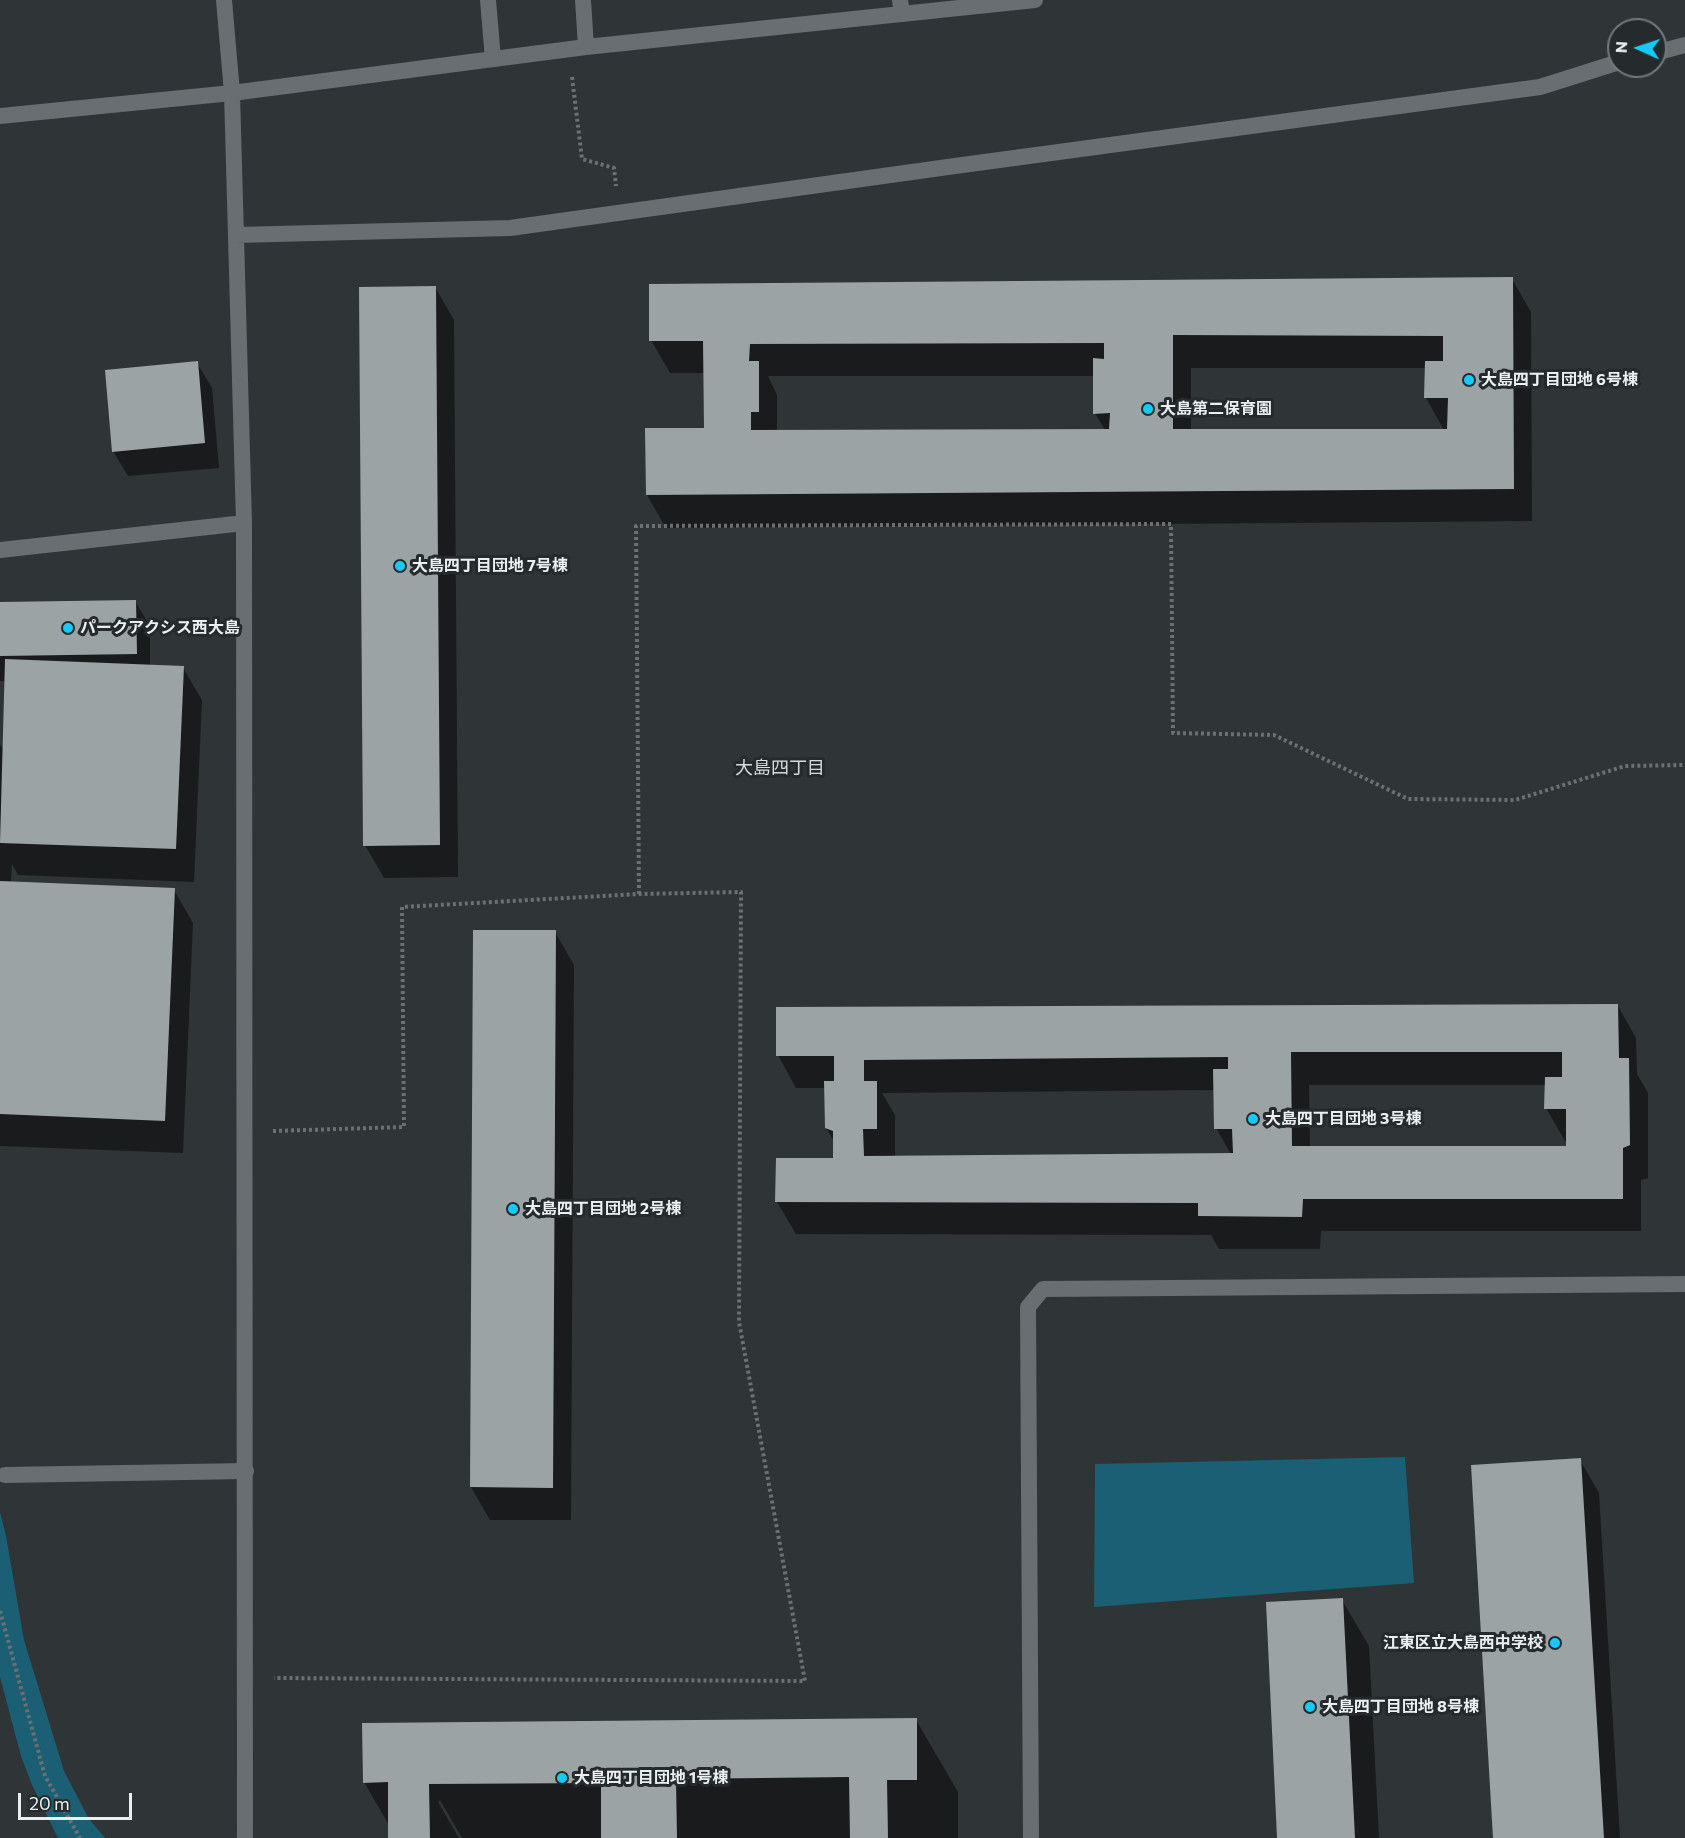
<!DOCTYPE html>
<meta charset="utf-8">
<style>
body{margin:0}
#map{position:relative;width:1685px;height:1838px;overflow:hidden;background:#2f3436;font-family:Commissioner,sans-serif}
canvas{display:block}
.north{position:absolute;left:1607px;top:18px;width:60px;height:60px;box-sizing:border-box;background:#252a2c;border:2px solid #74797a;border-radius:50%;rotate:273deg;font-size:16px;font-weight:700;line-height:24px;text-align:center;color:#ebeff0}
.north::after{content:'';display:block;margin:auto;width:21px;height:27px;background:#16cafb;clip-path:polygon(50% 0,100% 100%,50% 72%,0 100%)}
.scale{position:absolute;left:18px;top:1793px;width:114px;height:27px;box-sizing:border-box;border:3px solid #ebeff0;border-top:0;padding-left:8px;font-size:18px;line-height:21px;white-space:nowrap;color:#ebeff0;-webkit-text-stroke:4px #252a2c;paint-order:stroke}
</style>
<div id="map">
<canvas width="1685" height="1838"></canvas>
<div class="north">N</div>
<div class="scale">20 m</div>
</div>
<script>
const g = document.querySelector('canvas').getContext('2d');
g.lineJoin = 'round';
function paint(path, color) {
  g.fillStyle = color;
  g.fill(path, 'evenodd');
}
function poly(rows) {
  const path = new Path2D();
  for (const r of rows) {
    path.moveTo(r[0], r[1]);
    for (let i = 2; i < r.length; i += 2) path.lineTo(r[i], r[i + 1]);
  }
  return path;
}
function trace(path, color, width, dash) {
  g.strokeStyle = color;
  g.lineWidth = width;
  g.lineCap = dash ? 'butt' : 'round';
  g.setLineDash(dash || []);
  g.stroke(path);
}
function drawText(font, color, halo, rows, align = 'center') {
  g.font = font + ' Commissioner,"Noto Sans JP",sans-serif';
  g.lineWidth = 6;
  g.setLineDash([]);
  g.textBaseline = 'middle';
  g.strokeStyle = halo;
  g.fillStyle = color;
  for (const [text, x, y, turn = 0] of rows) {
    g.save();
    g.translate(x, y);
    g.rotate((+turn || 0) * Math.PI / 180);
    g.textAlign = isNaN(turn) ? turn : align;
    if (halo) g.strokeText(text, 0, 0);
    g.fillText(text, 0, 0);
    g.restore();
  }
}
paint(poly([
 [1405,1457,1414,1583,1094,1607,1095,1464],
 [0,1512,6,1536,24,1640,64,1771,89,1819,105,1838,58,1838,32,1785,21,1756,0,1677]
]), '#1b5f75');
paint(poly([
 [1512,279,1531,312,1532,521,666,528,647,495,706,430,705,373,670,373,651,340],
 [1191,368,1426,368,1426,398,1444,430,1191,430],
 [768,376,1094,376,1095,413,1105,430,777,432,777,395],
 [435,287,454,320,458,877,384,878,365,845],
 [197,363,212,388,219,468,128,476,113,451],
 [135,601,150,626,150,666,183,668,202,700,194,882,18,875,12,864,11,883,174,890,193,923,183,1153,0,1146,0,744,3,749,6,681,0,681,0,603],
 [555,932,574,965,571,1520,490,1520,471,1487],
 [1618,1006,1636,1038,1637,1074,1648,1093,1648,1178,1641,1180,1641,1231,1321,1231,1320,1249,1219,1249,1211,1235,796,1234,777,1202,835,1159,835,1143,826,1128,826,1088,796,1088,778,1055],
 [1309,1085,1546,1085,1546,1108,1565,1141,1567,1141,1567,1148,1310,1148],
 [1215,1090,1216,1128,1231,1154,895,1157,895,1115,882,1093],
 [1580,1460,1599,1493,1620,1838,1495,1838],
 [1342,1600,1369,1646,1379,1838,1279,1838],
 [916,1720,958,1792,958,1838,462,1838,440,1800,438,1802,459,1838,389,1838,389,1825,364,1782]
]), '#0007');
paint(poly([
 [1513,277,1514,489,646,495,645,428,704,428,703,341,649,341,649,284],
 [1173,335,1443,336,1443,361,1425,361,1424,398,1448,398,1447,429,1173,429],
 [1104,343,1104,359,1093,358,1093,414,1110,413,1109,429,751,430,751,412,759,412,759,361,749,361,750,344],
 [436,286,440,845,363,846,359,287],
 [198,361,205,443,112,452,105,370],
 [136,600,137,654,0,656,0,602],
 [5,659,184,666,176,849,0,843],
 [0,881,175,888,165,1121,0,1114],
 [473,930,556,930,553,1488,470,1487],
 [1618,1004,1619,1058,1629,1058,1630,1145,1623,1148,1623,1199,1303,1199,1302,1217,1198,1216,1198,1203,775,1202,776,1158,833,1158,833,1131,825,1128,824,1081,834,1081,834,1056,776,1056,776,1007],
 [1291,1052,1562,1052,1562,1077,1545,1077,1544,1109,1566,1109,1566,1146,1292,1146],
 [1228,1057,1228,1069,1213,1069,1214,1129,1232,1129,1233,1153,864,1156,863,1129,877,1129,877,1081,864,1081,864,1060],
 [1581,1458,1604,1838,1493,1838,1471,1465],
 [1343,1598,1355,1838,1277,1838,1266,1602],
 [917,1718,917,1780,887,1780,888,1838,850,1838,849,1777,676,1779,677,1838,601,1838,601,1783,429,1784,430,1838,388,1838,388,1782,363,1783,362,1723]
]), '#9ca3a5');
trace(poly([
 [572,77,582,159,614,168,616,186],
 [639,894,636,526,1171,524,1173,733,1274,735,1408,799,1515,800,1625,766,1685,765],
 [273,1131,404,1127,402,907,639,894,741,892,739,1322,805,1681,274,1678],
 [0,1611,45,1776,80,1838]
]), '#6c7072', 4, [3, 3]);
trace(poly([
 [488,0,493,59],
 [900,0,902,14],
 [5,1475,246,1471]
]), '#686e71', 16);
trace(poly([
 [224,0,232,93,244,523,245,1838],
 [583,0,586,47],
 [1655,53,1685,45],
 [0,116,232,93,586,47,1035,0],
 [236,235,510,228,955,166,1540,87,1619,62],
 [0,550,244,523],
 [1031,1838,1028,1307,1043,1289,1685,1284]
]), '#686e71', 16);
for (const [x, y, r, color] of [
 [1469,380,6,"#16cafb"],
 [1148,409,6,"#16cafb"],
 [400,566,6,"#16cafb"],
 [68,628,6,"#16cafb"],
 [1253,1119,6,"#16cafb"],
 [513,1209,6,"#16cafb"],
 [1555,1643,6,"#16cafb"],
 [1310,1707,6,"#16cafb"],
 [562,1778,6,"#16cafb"]
]) {
  const dot = new Path2D();
  dot.arc(x, y, r, 0, 2 * Math.PI);
  g.fillStyle = color;
  g.fill(dot);
  trace(dot, '#252a2c', 2);
}
drawText('bold 16px', '#ebeff0', '#252a2c', [
 ["大島四丁目団地 6号棟",1481,380],
 ["大島第二保育園",1160,409],
 ["大島四丁目団地 7号棟",412,566],
 ["パークアクシス西大島",80,628],
 ["大島四丁目団地 3号棟",1265,1119],
 ["大島四丁目団地 2号棟",525,1209],
 ["江東区立大島西中学校",1543,1643,"right"],
 ["大島四丁目団地 8号棟",1322,1707],
 ["大島四丁目団地 1号棟",574,1778]
], 'left');
drawText('18px', '#d4dbde', '#252a2c', [
 ["大島四丁目",780,768]
]);
</script>
